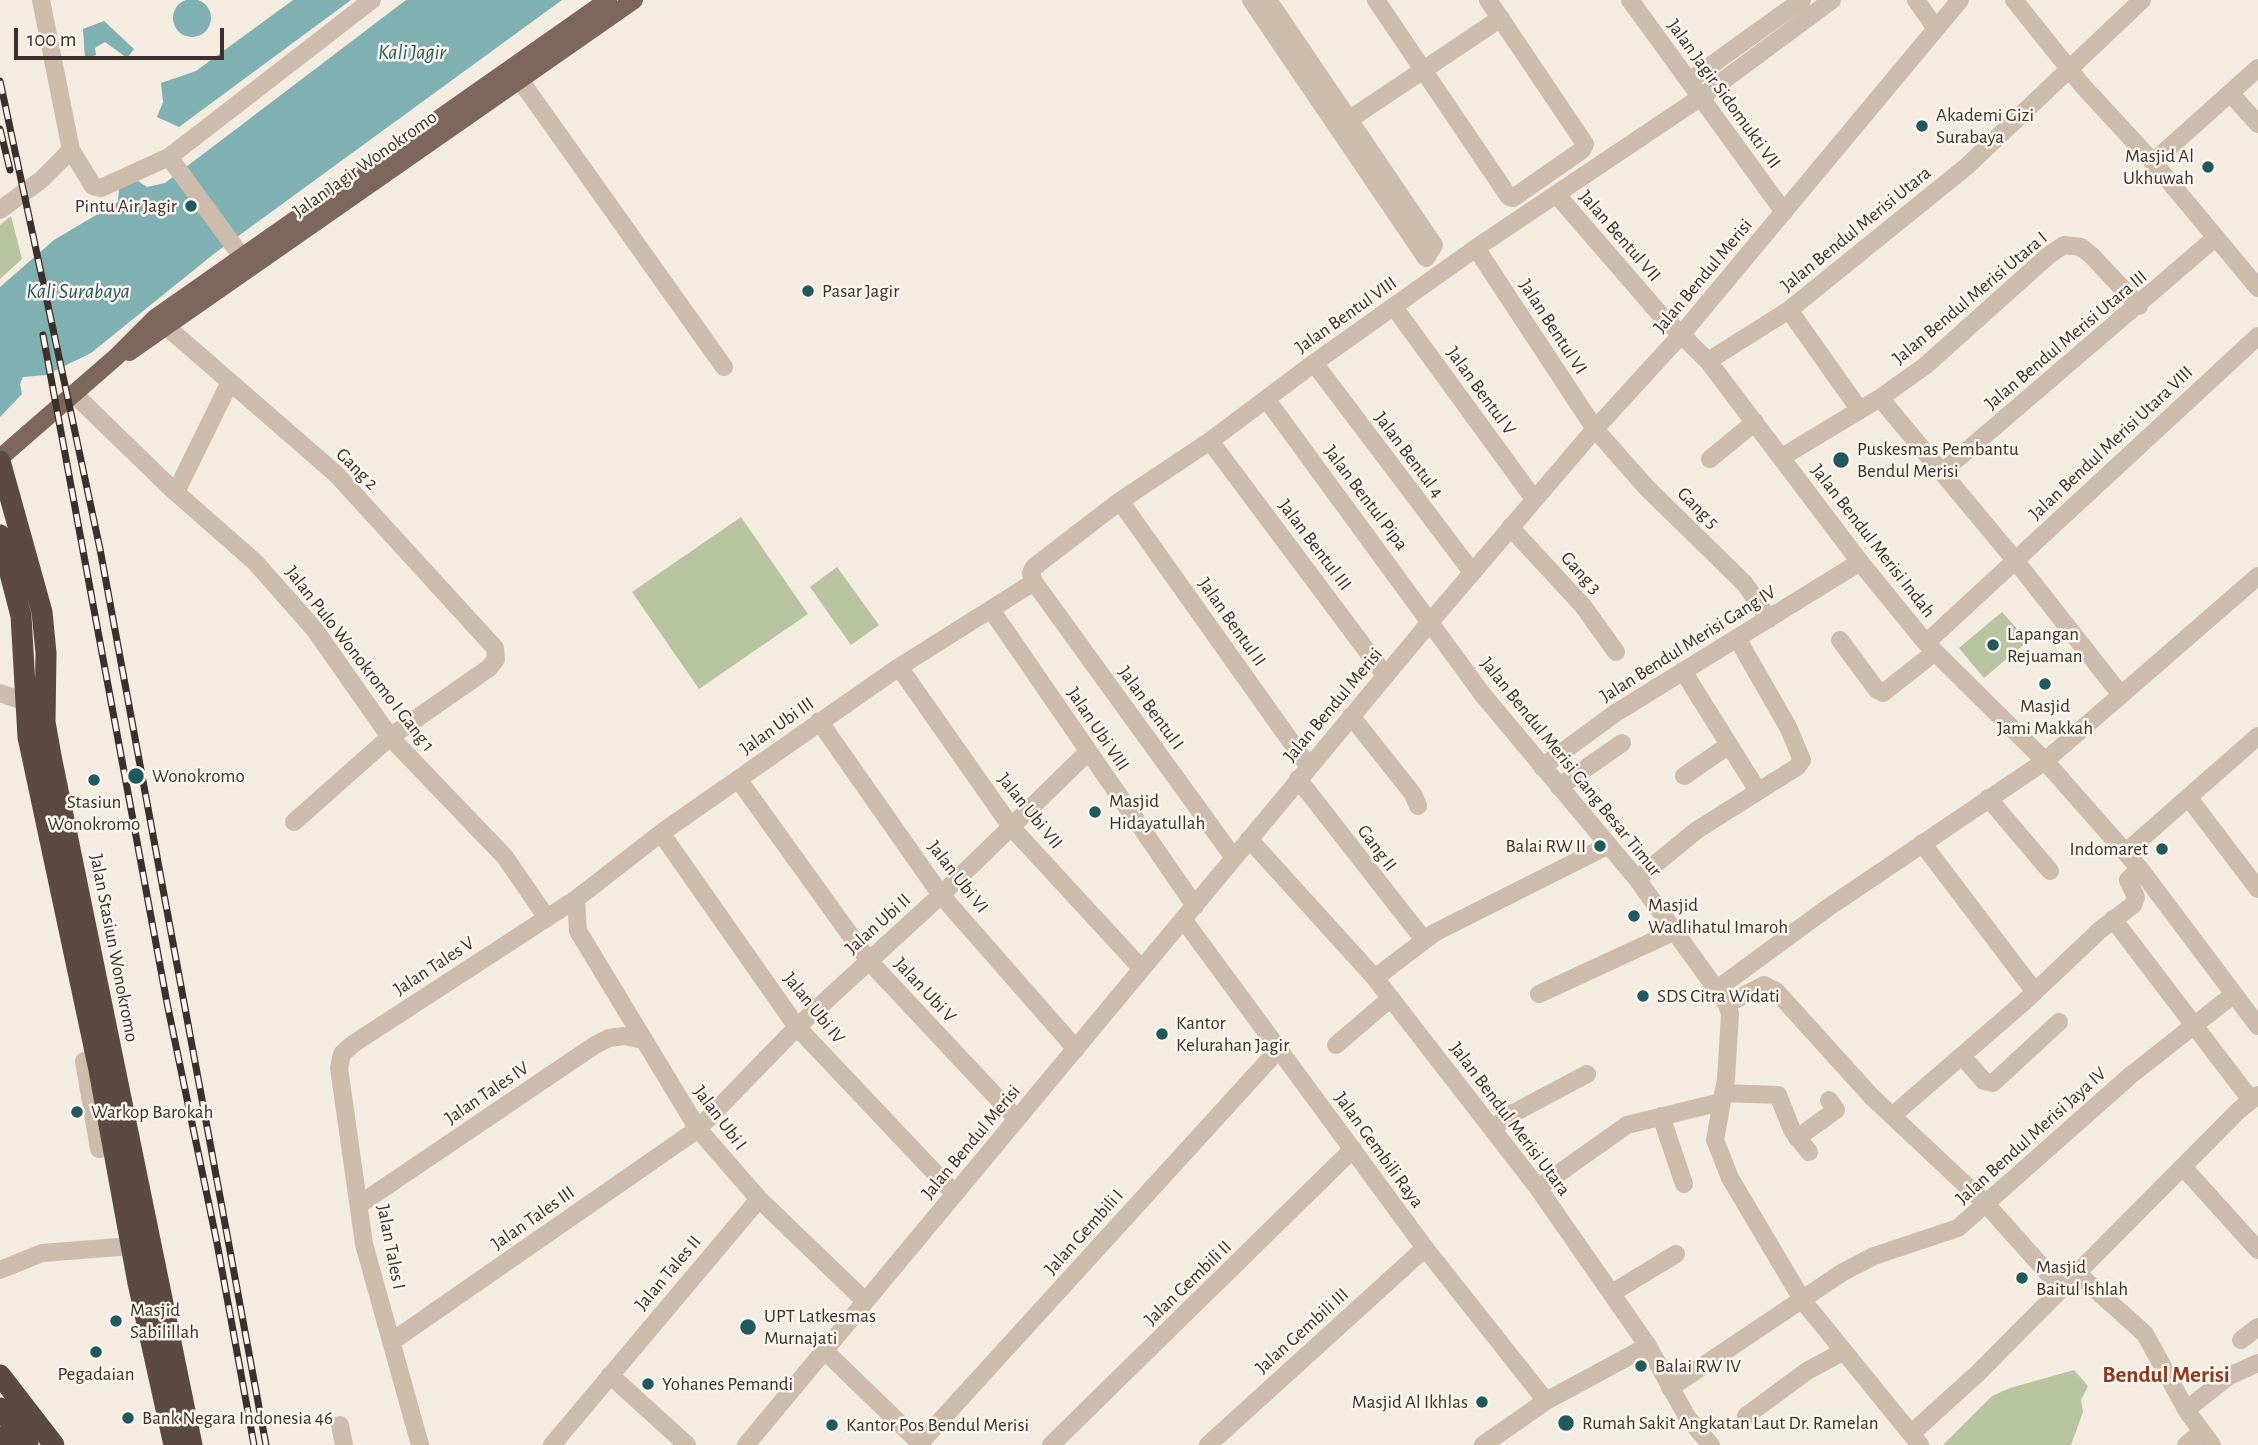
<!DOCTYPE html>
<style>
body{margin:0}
#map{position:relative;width:2258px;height:1445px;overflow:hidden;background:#f4ebe1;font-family:"Alegreya Sans",sans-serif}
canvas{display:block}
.scale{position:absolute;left:14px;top:28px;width:210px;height:32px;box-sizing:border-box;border:4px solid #3b302b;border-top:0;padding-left:9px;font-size:21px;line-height:24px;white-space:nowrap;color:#3b302b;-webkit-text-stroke:5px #fbf5ee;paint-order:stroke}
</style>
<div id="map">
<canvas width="2258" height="1445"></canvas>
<div class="scale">100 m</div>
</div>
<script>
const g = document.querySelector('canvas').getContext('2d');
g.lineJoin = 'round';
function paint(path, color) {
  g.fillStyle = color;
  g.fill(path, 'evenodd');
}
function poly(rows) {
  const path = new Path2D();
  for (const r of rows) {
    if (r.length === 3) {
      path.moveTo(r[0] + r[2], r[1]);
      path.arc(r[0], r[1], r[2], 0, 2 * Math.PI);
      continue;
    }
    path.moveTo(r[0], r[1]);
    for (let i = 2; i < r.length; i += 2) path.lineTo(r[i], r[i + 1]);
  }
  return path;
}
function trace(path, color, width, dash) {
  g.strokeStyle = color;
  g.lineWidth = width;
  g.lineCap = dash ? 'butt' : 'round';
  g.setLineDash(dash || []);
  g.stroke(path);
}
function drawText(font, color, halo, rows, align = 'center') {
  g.font = font + ' "Alegreya Sans",sans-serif';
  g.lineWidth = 5;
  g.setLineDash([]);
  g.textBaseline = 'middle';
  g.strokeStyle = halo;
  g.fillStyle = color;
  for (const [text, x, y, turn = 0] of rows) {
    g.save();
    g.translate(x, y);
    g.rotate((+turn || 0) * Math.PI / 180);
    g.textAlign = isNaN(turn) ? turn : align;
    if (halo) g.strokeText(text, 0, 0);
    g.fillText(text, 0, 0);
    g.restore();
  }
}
paint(poly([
 [11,216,22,259,0,279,0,225],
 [741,517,808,614,699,689,632,592],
 [837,567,879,625,851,645,810,587],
 [2002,612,2028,641,1984,678,1959,648],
 [2074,1370,2088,1386,2081,1400,2083,1412,2071,1445,1943,1445,1992,1396,2010,1388]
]), '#b8c4a0');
paint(poly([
 [192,18,19],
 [293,0,351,0,179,127,157,117,163,102,161,83,196,71],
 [406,0,562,0,215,253,91,353,46,375,23,377,20,384,22,394,0,417,0,287,54,240,118,202,119,187,132,177,147,187,165,183],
 [104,21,134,49,127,58,105,42,95,48,96,55,85,59,83,29]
]), '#7fb0b2');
trace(poly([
 [41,0,71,150,93,186,101,188,169,157,242,257],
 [1251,0,1426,258,1434,245,1268,0],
 [1376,0,1509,197,1513,198,1582,150,1585,144,1488,0],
 [1630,0,1784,212],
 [1916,0,1936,29],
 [2014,0,2082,85,2153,162,2258,288],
 [520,80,724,367],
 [1689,81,1802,0],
 [2230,93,2258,124],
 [1341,125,1501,18],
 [169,157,372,0],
 [2153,162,2258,68],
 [1557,195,1659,313,1708,361,1860,562,1926,643,2045,761,2140,869,2258,1026],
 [0,210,41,180,71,150],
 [1476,248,1595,429,1646,487,1745,584,1769,619],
 [1394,307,1534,499],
 [1789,310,1859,409],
 [168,328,336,474,495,648,496,659,489,668,390,737,294,822],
 [1708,361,1789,310,1966,167,2142,0],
 [1314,363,1472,572],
 [74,394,173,490,255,562,315,630,390,737,505,857,547,918],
 [1880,398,2015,560,2121,695],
 [1267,400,1483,695,1637,879,1727,1004,1730,1014,1726,1079,1715,1140,1730,1178,1803,1301,1920,1445],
 [1210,441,1385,675],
 [1782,457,1880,398,1925,366,2049,255,2064,245,2081,247,2091,255,2139,306],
 [1710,459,1755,422],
 [1942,472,2215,238],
 [176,492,229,384],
 [1120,501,1309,767],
 [1510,527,1583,606,1616,652],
 [992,611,1195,906],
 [1840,640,1877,690,1883,693,1935,652],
 [1926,643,2258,336],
 [899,667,1012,828,1142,969],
 [1683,671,1758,791],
 [0,693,26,702],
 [1351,716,1413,794,1418,806],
 [819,721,941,895,1076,1049],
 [1542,767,1614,714,1860,562],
 [1684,776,1729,745],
 [738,779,869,961,1017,1119],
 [1298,779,1424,940],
 [1559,787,1622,743],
 [2188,797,2258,889],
 [1988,798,2050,871],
 [661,833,797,1027,955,1194],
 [1249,839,1375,978,1538,1188,1648,1346,1687,1417,1711,1445],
 [1922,843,2035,992],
 [2126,852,2258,736],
 [1234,858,1034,582,1031,573,1034,567,1120,501,1210,441,1314,363,1476,248,1701,97,1832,0],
 [1637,879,1697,830,1797,767,1802,760,1788,727,1737,638],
 [576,899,578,931,698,1129,759,1199,865,1301],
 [1183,919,1425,1248,1546,1401],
 [2113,919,2251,1100],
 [1375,978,1434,933,1609,845],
 [1717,989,1826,909,2045,761,2258,576],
 [1539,994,1673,932],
 [1727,1004,1764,985,1776,991,1872,1097,1987,1205,2061,1288],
 [1336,1045,1391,998],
 [1962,1056,1984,1081,1993,1083,2059,1022],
 [84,1061,99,1149],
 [1723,1093,1778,1095,1792,1130,1809,1152],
 [1661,1116,1684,1184],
 [1892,1116,2024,1002,2100,930,2133,905,2136,897,2128,880,2140,869],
 [1493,1129,1508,1116,1587,1074],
 [1797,1138,1836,1110,1829,1100],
 [2183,1167,2258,1250],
 [1538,1188,1627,1125,1721,1102],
 [360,1204,595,1045,609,1038,624,1036,643,1040],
 [0,1270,42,1253,131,1246],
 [2077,1273,2145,1334,2187,1411,2212,1445],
 [1612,1293,1676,1254],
 [2241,1340,2258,1327],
 [391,1342,698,1129,797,1027,941,895,1088,752],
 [825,1351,922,1445],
 [610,1375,687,1445],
 [1670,1388,1843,1272,1874,1256,1958,1228,2131,1075,2234,994],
 [2191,1406,2229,1376,2258,1363],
 [1746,1416,1807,1371,1844,1351],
 [340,1425,344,1445],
 [1912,1433,1978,1373,2238,1111,2258,1095],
 [920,1443,1279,1049],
 [420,1445,364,1244,339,1068,342,1054,353,1044,576,899,661,833,899,667,1034,582],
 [552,1445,759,1199],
 [746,1445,1431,621,1595,429,1681,335,1960,0],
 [1051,1445,1353,1149],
 [1208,1445,1425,1248],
 [1483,1445,1546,1401,1648,1346],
 [2186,1445,2202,1432]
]), '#cdbbac', 18);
trace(poly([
 [129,352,634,0],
 [0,458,116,357,155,318,608,0]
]), '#7d675c', 18);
trace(poly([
 [0,461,42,612,46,653,45,722,52,761,192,1445],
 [0,535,21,616,28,737,99,1070,138,1283,174,1445],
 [0,1375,54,1445],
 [0,1408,28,1445],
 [0,1437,6,1445]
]), '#5c4a42', 21);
const rail = poly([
 [0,81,100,549,266,1445],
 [0,129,10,170],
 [43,335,167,1003,217,1243,254,1445]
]);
trace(rail, '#3b302b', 7);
trace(rail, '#fbf5ee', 4.5, [13]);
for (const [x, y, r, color] of [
 [1922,126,7,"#1f5a5e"],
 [2208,167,7,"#1f5a5e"],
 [191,206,7,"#1f5a5e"],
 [808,291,7,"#1f5a5e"],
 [1841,460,9,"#1f5a5e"],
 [1993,645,7,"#1f5a5e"],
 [2045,684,7,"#1f5a5e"],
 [136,776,9,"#1f5a5e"],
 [94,780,7,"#1f5a5e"],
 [1095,812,7,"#1f5a5e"],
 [1600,846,7,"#1f5a5e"],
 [2162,849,7,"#1f5a5e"],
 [1634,916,7,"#1f5a5e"],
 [1643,996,7,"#1f5a5e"],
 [1162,1034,7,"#1f5a5e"],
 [77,1112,7,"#1f5a5e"],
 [2022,1278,7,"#1f5a5e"],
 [116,1321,7,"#1f5a5e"],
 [748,1327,9,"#1f5a5e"],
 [96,1352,7,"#1f5a5e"],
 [1641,1366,7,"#1f5a5e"],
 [648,1384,7,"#1f5a5e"],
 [1482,1402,7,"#1f5a5e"],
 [128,1418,7,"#1f5a5e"],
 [1566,1423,9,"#1f5a5e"],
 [832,1425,7,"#1f5a5e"]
]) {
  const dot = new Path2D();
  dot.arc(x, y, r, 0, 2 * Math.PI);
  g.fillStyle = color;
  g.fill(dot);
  trace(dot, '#fbf5ee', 2.5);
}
drawText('19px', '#3b302b', '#fbf5ee', [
 ["Jalan Jagir Sidomukti VII",1724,94,54],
 ["Jalan Jagir Wonokromo",365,164,-35],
 ["Jalan Bendul Merisi Utara",1856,229,-39],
 ["Jalan Bentul VII",1620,236,49],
 ["Jalan Bendul Merisi",1703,276,-50],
 ["Jalan Bendul Merisi Utara I",1970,298,-40],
 ["Jalan Bentul VIII",1346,315,-35],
 ["Jalan Bentul VI",1553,327,57],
 ["Jalan Bendul Merisi Utara III",2066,340,-40],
 ["Jalan Bentul V",1481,391,54],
 ["Jalan Bendul Merisi Utara VIII",2111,443,-43],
 ["Jalan Bentul 4",1409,455,53],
 ["Gang 2",357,469,45],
 ["Jalan Bentul Pipa",1366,498,53],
 ["Gang 5",1698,508,45],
 ["Jalan Bendul Merisi Indah",1873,541,52],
 ["Jalan Bentul III",1315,545,53],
 ["Gang 3",1581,573,48],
 ["Jalan Bentul II",1232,622,55],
 ["Jalan Bendul Merisi Gang IV",1688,644,-32],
 ["Jalan Pulo Wonokromo I Gang 1",360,659,52],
 ["Jalan Bendul Merisi",1333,705,-50],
 ["Jalan Bentul I",1151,708,54],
 ["Jalan Ubi III",777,726,-35],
 ["Jalan Ubi VIII",1098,729,56],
 ["Jalan Bendul Merisi Gang Besar Timur",1571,767,51],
 ["Jalan Ubi VII",1030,811,51],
 ["Gang II",1377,848,53],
 ["Jalan Ubi VI",958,877,52],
 ["Jalan Ubi II",878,924,-42],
 ["Jalan Stasiun Wonokromo",114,948,79],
 ["Jalan Tales V",434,966,-33],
 ["Jalan Ubi V",925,990,47],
 ["Jalan Ubi IV",814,1008,51],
 ["Jalan Tales IV",487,1093,-34],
 ["Jalan Ubi I",720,1118,53],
 ["Jalan Bendul Merisi Utara",1510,1119,53],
 ["Jalan Bendul Merisi Jaya IV",2031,1136,-42],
 ["Jalan Bendul Merisi",971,1142,-50],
 ["Jalan Gembili Raya",1379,1150,54],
 ["Jalan Tales III",533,1218,-35],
 ["Jalan Gembili I",1084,1232,-48],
 ["Jalan Tales I",391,1247,79],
 ["Jalan Tales II",668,1273,-50],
 ["Jalan Gembili II",1188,1283,-44],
 ["Jalan Gembili III",1302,1331,-42]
]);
drawText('19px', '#3b302b', '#fbf5ee', [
 ["Akademi Gizi",1936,115],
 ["Surabaya",1936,137],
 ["Masjid Al",2194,156,"right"],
 ["Ukhuwah",2194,178,"right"],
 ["Pintu Air Jagir",177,206,"right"],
 ["Pasar Jagir",822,291],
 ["Puskesmas Pembantu",1857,449],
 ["Bendul Merisi",1857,471],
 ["Lapangan",2007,634],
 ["Rejuaman",2007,656],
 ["Masjid",2045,706,"center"],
 ["Jami Makkah",2045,728,"center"],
 ["Wonokromo",152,776],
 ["Masjid",1109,801],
 ["Hidayatullah",1109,823],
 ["Stasiun",94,802,"center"],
 ["Wonokromo",94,824,"center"],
 ["Balai RW II",1586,846,"right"],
 ["Indomaret",2148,849,"right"],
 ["Masjid",1648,905],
 ["Wadlihatul Imaroh",1648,927],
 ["SDS Citra Widati",1657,996],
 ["Kantor",1176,1023],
 ["Kelurahan Jagir",1176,1045],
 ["Warkop Barokah",91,1112],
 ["Masjid",2036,1267],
 ["Baitul Ishlah",2036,1289],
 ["Masjid",130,1310],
 ["Sabilillah",130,1332],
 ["UPT Latkesmas",764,1316],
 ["Murnajati",764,1338],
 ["Balai RW IV",1655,1366],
 ["Pegadaian",96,1374,"center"],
 ["Yohanes Pemandi",662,1384],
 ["Masjid Al Ikhlas",1468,1402,"right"],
 ["Bank Negara Indonesia 46",142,1418],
 ["Rumah Sakit Angkatan Laut Dr. Ramelan",1582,1423],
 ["Kantor Pos Bendul Merisi",846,1425]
], 'left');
drawText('italic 21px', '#1f5a5e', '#fbf5ee', [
 ["Kali Jagir",412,53],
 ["Kali Surabaya",78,292]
]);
drawText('bold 23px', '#8c3b22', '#fbf5ee', [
 ["Bendul Merisi",2166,1375]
]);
</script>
